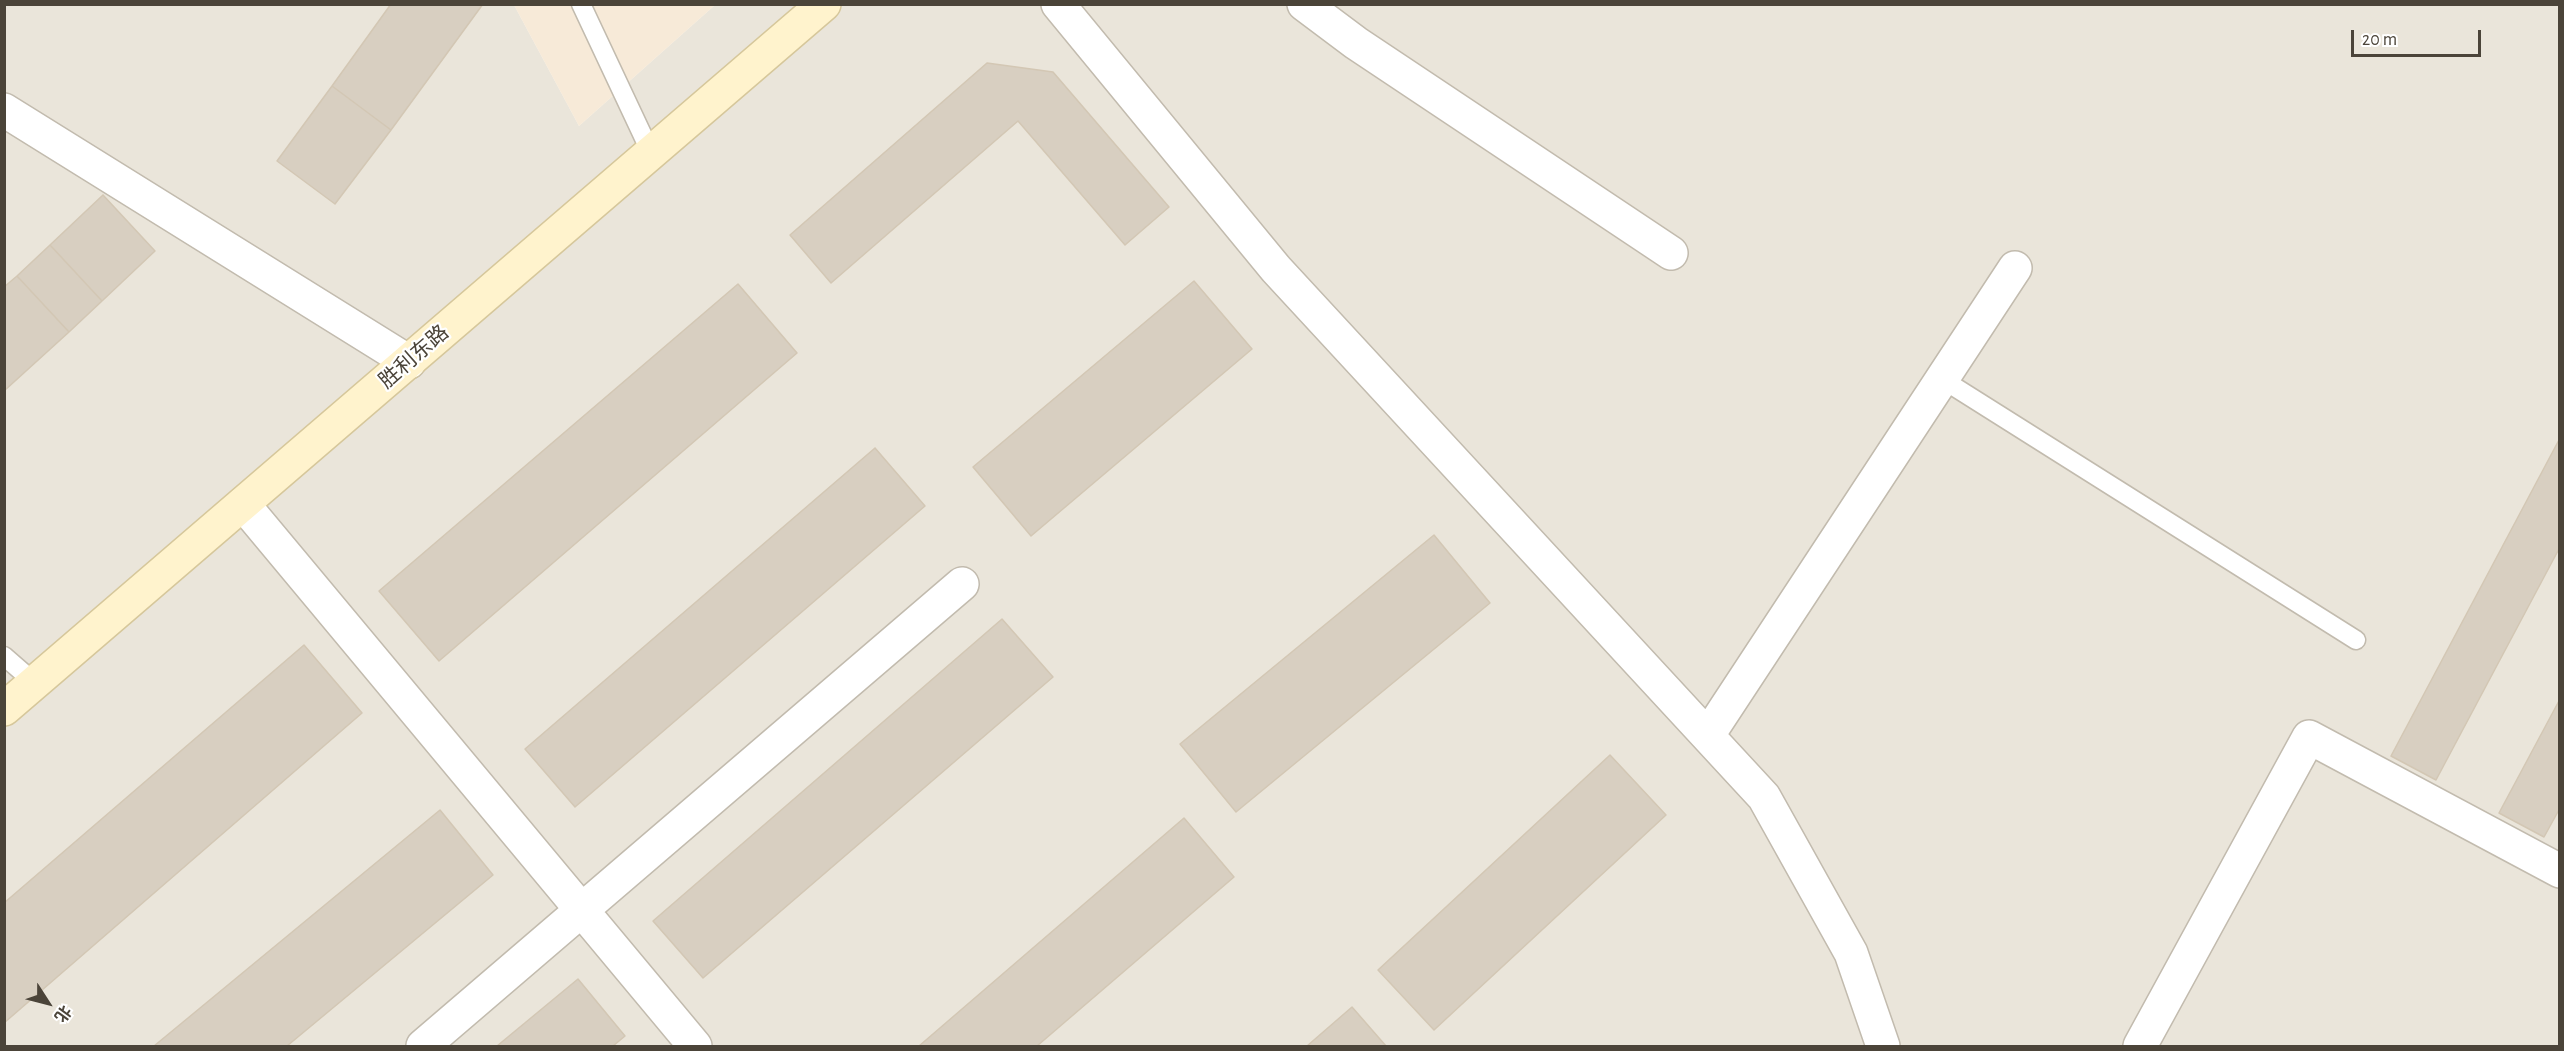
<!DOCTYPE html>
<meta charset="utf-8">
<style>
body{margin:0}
#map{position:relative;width:2564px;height:1051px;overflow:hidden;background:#f6f3ec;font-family:"Alegreya Sans","Noto Sans SC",sans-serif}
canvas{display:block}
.frame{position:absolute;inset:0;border:6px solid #4b4439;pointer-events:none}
.north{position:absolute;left:18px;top:973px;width:60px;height:60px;-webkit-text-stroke:4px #fff;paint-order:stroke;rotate:126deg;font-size:16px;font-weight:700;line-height:24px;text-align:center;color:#4b4439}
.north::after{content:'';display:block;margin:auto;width:21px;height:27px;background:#4b4439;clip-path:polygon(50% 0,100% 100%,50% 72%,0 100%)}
.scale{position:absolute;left:2351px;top:30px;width:130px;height:27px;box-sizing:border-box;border:3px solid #4b4439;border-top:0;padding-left:8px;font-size:18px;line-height:21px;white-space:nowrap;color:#4b4439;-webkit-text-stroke:4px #fff;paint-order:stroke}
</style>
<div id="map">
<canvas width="2564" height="1051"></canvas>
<div class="frame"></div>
<div class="north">北</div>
<div class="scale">20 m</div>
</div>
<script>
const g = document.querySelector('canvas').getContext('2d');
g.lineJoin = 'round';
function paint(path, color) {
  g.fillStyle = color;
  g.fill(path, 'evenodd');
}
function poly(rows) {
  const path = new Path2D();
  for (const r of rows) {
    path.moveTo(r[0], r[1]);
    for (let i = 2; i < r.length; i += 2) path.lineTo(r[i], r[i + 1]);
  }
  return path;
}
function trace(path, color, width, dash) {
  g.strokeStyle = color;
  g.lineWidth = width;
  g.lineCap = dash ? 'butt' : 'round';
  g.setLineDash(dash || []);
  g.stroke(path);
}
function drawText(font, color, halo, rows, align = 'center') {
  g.font = font + ' "Alegreya Sans","Noto Sans SC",sans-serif';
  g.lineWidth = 4.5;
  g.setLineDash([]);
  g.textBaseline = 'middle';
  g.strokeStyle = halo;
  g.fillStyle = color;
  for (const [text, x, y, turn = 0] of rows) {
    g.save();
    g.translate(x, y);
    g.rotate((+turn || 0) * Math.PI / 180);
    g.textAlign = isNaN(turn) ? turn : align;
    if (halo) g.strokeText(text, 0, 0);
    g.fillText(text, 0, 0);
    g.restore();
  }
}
paint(poly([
 [5,5,514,5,579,126,715,5,2559,5,2559,1046,5,1046]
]), '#eae5da');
paint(poly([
 [514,5,715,5,579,126]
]), '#f7ead8');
const building = poly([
 [391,4,483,4,391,130,332,86,391,4],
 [987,63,1053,72,1169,207,1125,245,1018,121,831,283,790,235,987,63],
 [332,86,391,130,335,204,277,161,332,86],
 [103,195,155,251,102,301,50,245,103,195],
 [50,245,102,301,69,332,17,276,50,245],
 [17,276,69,332,4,391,4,287,17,276],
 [1194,281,1252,349,1031,536,973,467,1194,281],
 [738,284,797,353,439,661,379,591,738,284],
 [2560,438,2560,547,2436,780,2391,756,2560,438],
 [875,448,925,506,575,807,525,749,875,448],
 [1434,535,1490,603,1236,812,1180,744,1434,535],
 [1002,619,1053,677,703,978,653,921,1002,619],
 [304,645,362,713,4,1023,4,903,304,645],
 [2560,699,2560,808,2544,837,2499,813,2560,699],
 [1610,755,1666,815,1434,1030,1378,970,1610,755],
 [440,810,493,875,287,1046,154,1046,440,810],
 [1184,818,1234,877,1037,1046,919,1046,1184,818],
 [578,979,625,1036,613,1046,497,1046,578,979],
 [1352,1007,1386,1046,1307,1046,1352,1007]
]);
paint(building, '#d8cfc1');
trace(building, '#d3c7b4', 1.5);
const lane = poly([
 [581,4,651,153],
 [1942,379,2356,640],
 [4,656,35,683]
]);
const street = poly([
 [1058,4,1276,269,1764,797,1851,953,1883,1046],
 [1304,4,1356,43,1671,253],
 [4,110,409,362],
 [243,504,695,1046],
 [1708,735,2015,268],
 [423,1046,962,584],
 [2140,1046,2309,737,2560,871]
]);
const secondary = poly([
 [4,709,824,4]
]);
trace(lane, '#c2bbae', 21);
trace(street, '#c2bbae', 36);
trace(secondary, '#d6c79b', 36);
trace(lane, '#fff', 18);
trace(street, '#fff', 33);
trace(secondary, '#fff3cd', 33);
drawText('21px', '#4b4439', '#fff', [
 ["胜利东路",414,357,-41]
]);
</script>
